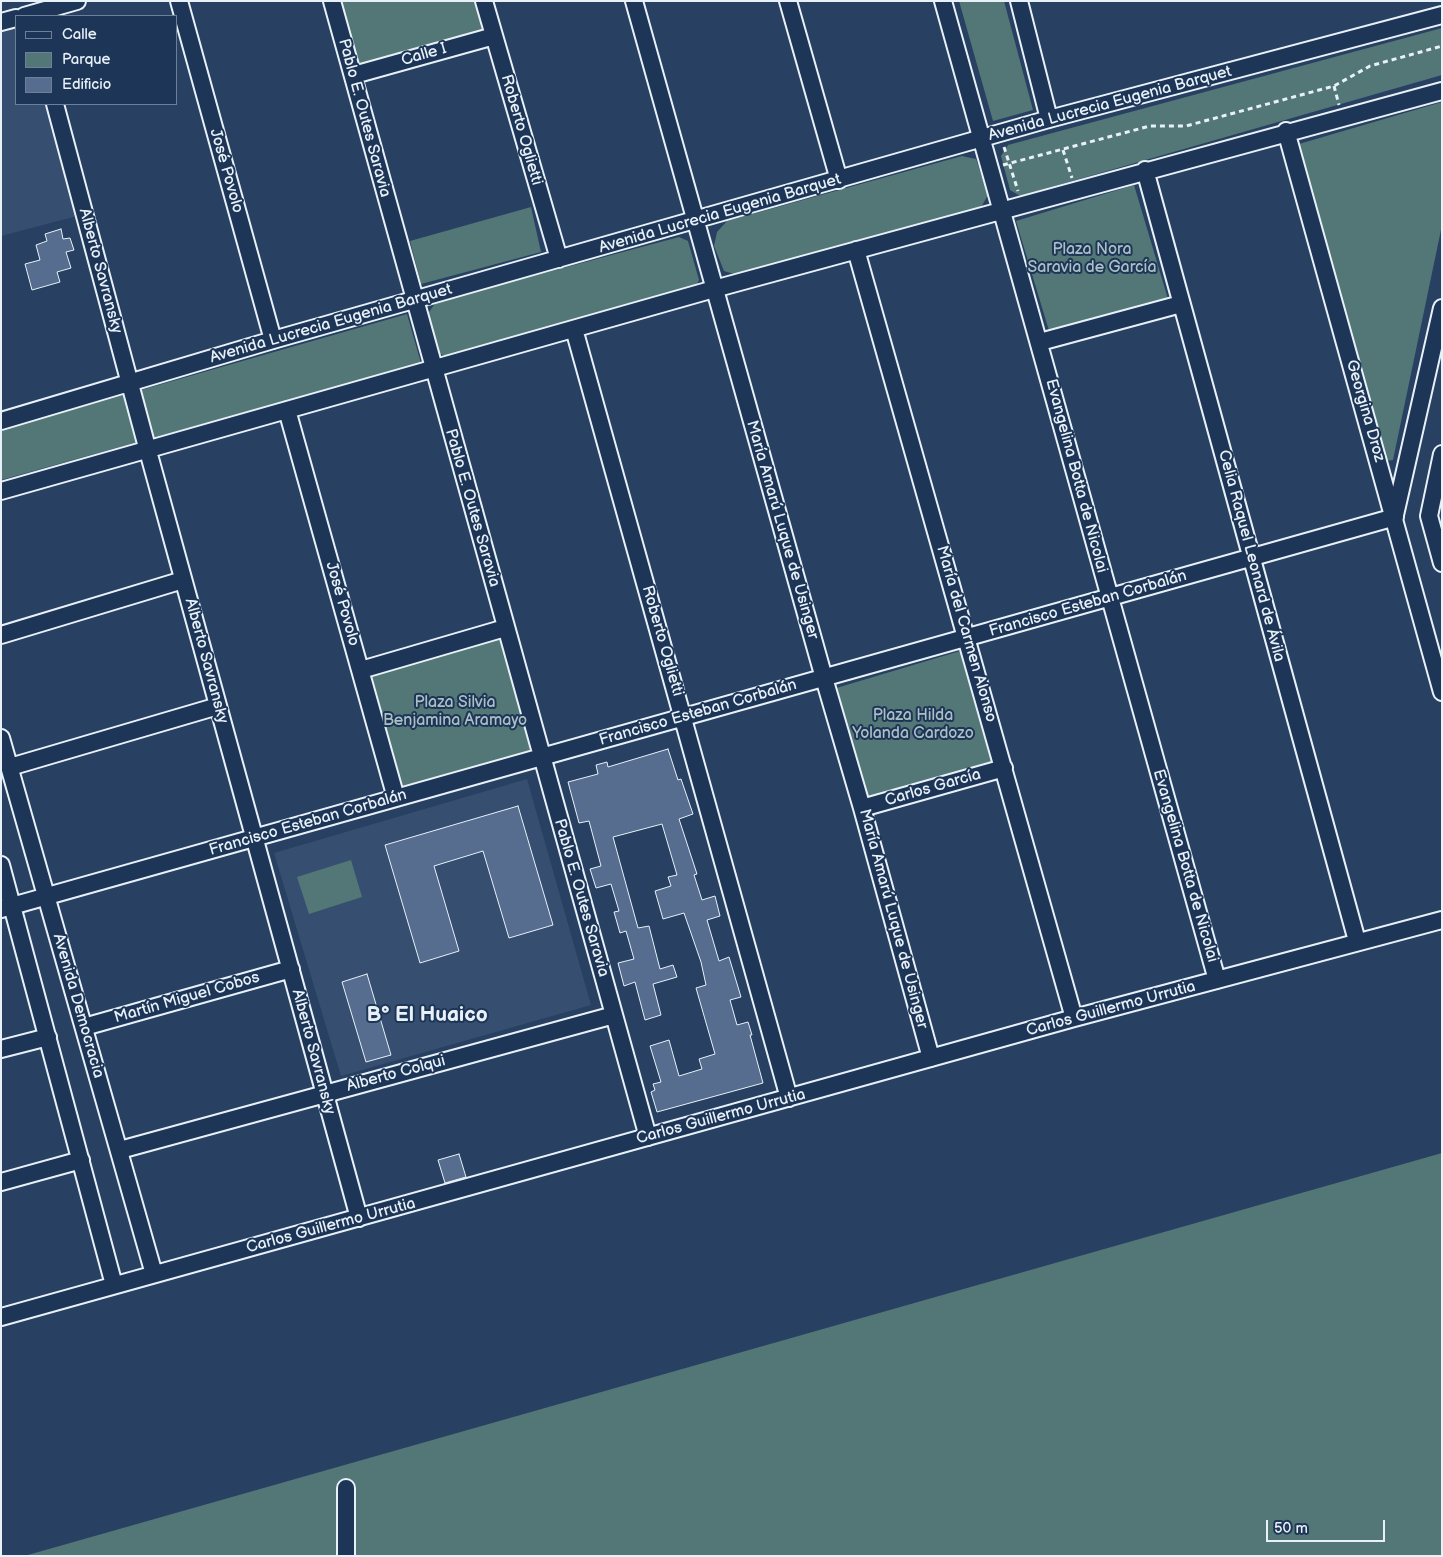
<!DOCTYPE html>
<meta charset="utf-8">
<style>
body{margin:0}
#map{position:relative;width:1443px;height:1557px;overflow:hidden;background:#284062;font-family:"Balsamiq Sans",sans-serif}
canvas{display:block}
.frame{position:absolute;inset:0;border:2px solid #e8f1f8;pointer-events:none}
.legend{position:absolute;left:15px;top:15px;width:162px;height:90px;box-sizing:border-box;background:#1d3557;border:1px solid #6e8097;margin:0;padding:6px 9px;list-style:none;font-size:15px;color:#e8f1f8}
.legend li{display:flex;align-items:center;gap:10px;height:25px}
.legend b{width:25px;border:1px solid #6e8097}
.scale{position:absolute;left:1266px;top:1520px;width:119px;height:22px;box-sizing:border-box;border:2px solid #e8f1f8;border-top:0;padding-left:6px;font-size:15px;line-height:18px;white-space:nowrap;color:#e8f1f8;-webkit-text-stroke:4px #1d3557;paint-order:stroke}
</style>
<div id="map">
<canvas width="1443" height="1557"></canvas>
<div class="frame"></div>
<ul class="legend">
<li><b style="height:6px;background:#1d3557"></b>Calle</li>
<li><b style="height:14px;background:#537677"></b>Parque</li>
<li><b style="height:14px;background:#566d90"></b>Edificio</li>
</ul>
<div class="scale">50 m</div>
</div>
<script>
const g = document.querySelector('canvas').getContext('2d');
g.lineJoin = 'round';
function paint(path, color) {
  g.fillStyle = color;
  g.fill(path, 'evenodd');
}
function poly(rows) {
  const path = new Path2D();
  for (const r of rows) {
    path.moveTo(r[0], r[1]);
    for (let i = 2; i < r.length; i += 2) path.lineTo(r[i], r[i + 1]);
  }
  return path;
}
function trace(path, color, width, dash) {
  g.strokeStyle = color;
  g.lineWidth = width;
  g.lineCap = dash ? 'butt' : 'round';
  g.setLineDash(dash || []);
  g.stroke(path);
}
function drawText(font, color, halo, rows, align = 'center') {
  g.font = font + ' "Balsamiq Sans",sans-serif';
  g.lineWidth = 4;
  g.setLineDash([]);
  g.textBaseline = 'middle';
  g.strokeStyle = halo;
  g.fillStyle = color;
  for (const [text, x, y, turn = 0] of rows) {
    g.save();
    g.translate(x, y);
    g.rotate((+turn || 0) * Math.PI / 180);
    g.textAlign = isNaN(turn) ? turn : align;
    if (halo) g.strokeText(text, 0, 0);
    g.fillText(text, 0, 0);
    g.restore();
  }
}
paint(poly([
 [16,28,16,104,45,104,77,216,1,236,1,33],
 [527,779,591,1005,341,1076,274,853]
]), '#364e70');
paint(poly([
 [339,1,476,1,484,32,358,67],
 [959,1,1004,1,1033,110,993,121],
 [1442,28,1442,75,1020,196,1010,190,1001,156,1008,145],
 [1442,102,1442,225,1393,460,1385,461,1299,144],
 [962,156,976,159,988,195,980,209,741,276,724,271,714,246,717,232,727,221],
 [1134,185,1168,299,1050,334,1016,221],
 [531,207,541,252,421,284,410,241],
 [679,237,688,241,699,280,695,288,450,357,440,354,427,315,436,302],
 [407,314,421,363,1,480,1,430],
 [505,628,542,757,396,798,361,670],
 [960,651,993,761,866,799,833,689],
 [351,860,362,897,309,914,297,877],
 [1442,1153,1442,1556,24,1556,56,1547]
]), '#537677');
const building = poly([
 [61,229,63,239,70,238,74,250,66,252,71,268,57,272,60,282,32,290,25,264,40,260,36,245,47,241,45,234,61,229],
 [668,749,678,780,681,779,693,814,679,819,697,874,694,875,702,900,715,896,720,916,707,920,719,961,729,957,741,997,730,1000,737,1025,748,1022,752,1035,750,1035,763,1083,657,1112,651,1092,655,1090,653,1084,661,1082,650,1046,669,1040,679,1076,702,1069,699,1059,715,1054,696,988,706,985,701,962,684,913,663,919,655,891,671,886,668,877,677,875,662,824,613,837,638,928,649,926,660,969,673,965,677,977,653,984,661,1015,645,1020,635,982,624,986,618,963,634,959,626,931,620,933,614,912,619,911,611,884,596,888,590,869,601,866,589,821,579,823,568,782,598,774,596,765,607,762,608,767,668,749],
 [518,806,553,925,509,938,483,851,434,866,459,951,420,963,385,845,518,806],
 [367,974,391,1055,366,1062,342,982,367,974],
 [459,1154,466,1177,445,1183,438,1160,459,1154]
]);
paint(building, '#566d90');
trace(building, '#e8f1f8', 1);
const minor = poly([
 [179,1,273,340],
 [332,1,648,1137],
 [484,1,559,259],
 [634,1,824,678,862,808,931,1058],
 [788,1,839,180],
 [943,1,1217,980],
 [1019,1,1049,119],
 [24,16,77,1],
 [1,22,16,18],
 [354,75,494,36],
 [55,104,148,451,359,1218],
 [1286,131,1442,692],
 [1145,170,1357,941],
 [856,250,1074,1018],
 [574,329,789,1098],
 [1040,342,1181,304],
 [287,410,396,798],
 [1,421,273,340,1049,119,1442,15],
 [1442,454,1429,516,1442,563],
 [1,491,714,289,1442,91],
 [1395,515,1442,308],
 [1,635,183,580],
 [361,670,505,628],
 [1,738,154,1274],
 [10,767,218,706],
 [862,808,1004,768],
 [1,865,114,1285],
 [1,909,1395,517],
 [84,1027,291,969],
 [1,1049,48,1037],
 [120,1150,614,1015],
 [1,1182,81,1160],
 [1,1317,1074,1018,1442,920],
 [346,1556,346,1488]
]);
trace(minor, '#e8f1f8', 20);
trace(poly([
 [1334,86,1339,105],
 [1004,147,1018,191],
 [1063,150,1072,178],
 [1003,165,1150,126,1186,126,1334,86,1370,66,1442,46]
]), '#e8f1f8', 3, [5, 4]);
trace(minor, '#1d3557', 16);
drawText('16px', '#e8f1f8', '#1d3557', [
 ["Calle I",424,55,-16],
 ["Avenida Lucrecia Eugenia Barquet",1110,104,-15],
 ["Pablo E. Outes Saravia",364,118,75],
 ["Roberto Oglietti",521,130,74],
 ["José Povolo",226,171,74],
 ["Avenida Lucrecia Eugenia Barquet",720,214,-16],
 ["Alberto Savransky",100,271,75],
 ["Avenida Lucrecia Eugenia Barquet",331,324,-16],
 ["Georgina Droz",1365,411,74],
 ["Evangelina Botta de Nicolai",1076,476,75],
 ["Pablo E. Outes Saravia",472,508,74],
 ["María Amarú Luque de Usinger",782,530,74],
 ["Celia Raquel Leonard de Ávila",1251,556,75],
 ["José Povolo",342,604,74],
 ["Francisco Esteban Corbalán",1088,604,-16],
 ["María del Carmen Alonso",966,634,74],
 ["Roberto Oglietti",662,641,74],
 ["Alberto Savransky",206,661,75],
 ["Francisco Esteban Corbalán",698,713,-16],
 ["Carlos García",933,788,-16],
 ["Francisco Esteban Corbalán",308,823,-16],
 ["Evangelina Botta de Nicolai",1185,866,74],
 ["Pablo E. Outes Saravia",581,898,74],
 ["María Amarú Luque de Usinger",893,919,75],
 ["Martín Miguel Cobos",187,998,-16],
 ["Avenida Democracia",78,1006,74],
 ["Carlos Guillermo Urrutia",1111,1009,-15],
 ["Alberto Savransky",313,1052,75],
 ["Alberto Colqui",396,1074,-15],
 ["Carlos Guillermo Urrutia",721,1117,-15],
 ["Carlos Guillermo Urrutia",331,1226,-15]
]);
drawText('16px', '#acc0c4', '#1d3557', [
 ["Plaza Nora",1092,250],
 ["Saravia de García",1092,268],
 ["Plaza Silvia",455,703],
 ["Benjamina Aramayo",455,721],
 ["Plaza Hilda",913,716],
 ["Yolanda Cardozo",913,734]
]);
drawText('bold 21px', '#e8f1f8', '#1d3557', [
 ["Bº El Huaico",427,1016]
]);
</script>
